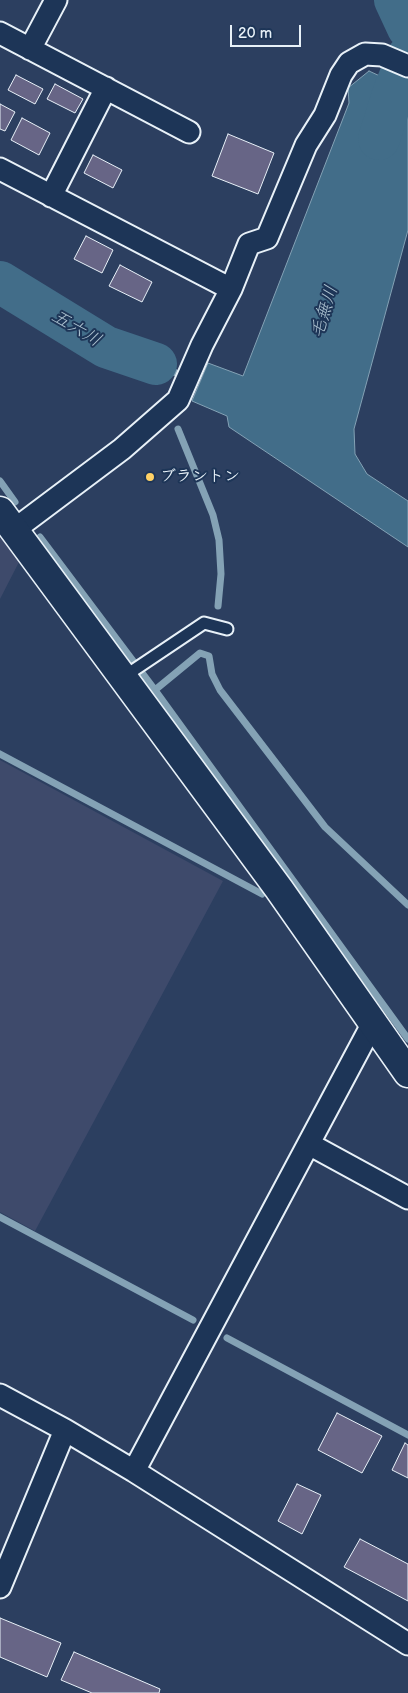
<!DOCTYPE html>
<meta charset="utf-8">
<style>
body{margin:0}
#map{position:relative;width:408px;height:1693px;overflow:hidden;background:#2c3f60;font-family:"Balsamiq Sans",sans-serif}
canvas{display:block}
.scale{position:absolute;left:230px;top:25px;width:71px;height:22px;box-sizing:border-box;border:2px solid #e8f1f8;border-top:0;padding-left:6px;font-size:15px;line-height:18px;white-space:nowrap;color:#e8f1f8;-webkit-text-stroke:4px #1d3557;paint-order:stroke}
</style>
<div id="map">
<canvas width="408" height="1693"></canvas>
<div class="scale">20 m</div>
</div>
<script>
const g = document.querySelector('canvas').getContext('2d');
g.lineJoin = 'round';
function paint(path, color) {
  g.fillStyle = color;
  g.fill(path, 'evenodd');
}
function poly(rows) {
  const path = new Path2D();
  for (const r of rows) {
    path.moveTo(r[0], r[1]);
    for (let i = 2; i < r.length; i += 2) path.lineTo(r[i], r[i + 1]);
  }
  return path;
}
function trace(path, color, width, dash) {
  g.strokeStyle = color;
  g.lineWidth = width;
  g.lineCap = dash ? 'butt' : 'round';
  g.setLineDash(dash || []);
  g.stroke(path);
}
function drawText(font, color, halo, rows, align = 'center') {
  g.font = font + ' "Balsamiq Sans","Klee One",sans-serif';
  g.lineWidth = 4;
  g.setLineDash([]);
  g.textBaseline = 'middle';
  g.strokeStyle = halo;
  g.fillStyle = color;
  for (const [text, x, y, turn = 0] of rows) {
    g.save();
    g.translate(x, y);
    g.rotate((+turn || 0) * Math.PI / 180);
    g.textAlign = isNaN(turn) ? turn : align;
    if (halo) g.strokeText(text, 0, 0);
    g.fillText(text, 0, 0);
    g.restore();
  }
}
paint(poly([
 [1,538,19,562,0,599,0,539],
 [0,760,223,881,35,1231,0,1212]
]), '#3e4a6b');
const water = poly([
 [369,71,408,89,408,230,354,429,355,454,367,474,408,501,408,547,229,427,227,416,192,401,208,363,243,376,349,103,348,88,369,71]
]);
paint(water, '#426d89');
trace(water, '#84a2b5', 1);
trace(poly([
 [156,364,185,377],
 [178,429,213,515,219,540,221,574,218,606],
 [0,481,15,502],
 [40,537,155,690,408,1039],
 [155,690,200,653,209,656,212,674,220,690,325,827,408,905],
 [0,754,262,894],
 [0,1217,193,1320],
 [227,1338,408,1435]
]), '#84a2b5', 7);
trace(poly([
 [395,0,408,28],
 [379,139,393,94,408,56],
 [0,282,106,347,156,364]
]), '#426d89', 42);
const building = poly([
 [16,75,43,89,35,104,8,90,16,75],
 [55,84,83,99,75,113,47,99,55,84],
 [0,104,15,112,5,131,0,129,0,104],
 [22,118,50,133,39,155,11,140,22,118],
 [228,134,274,153,258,194,212,176,228,134],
 [93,155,122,170,113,188,84,173,93,155],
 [86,236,113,250,102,273,74,259,86,236],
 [120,265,152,282,142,302,109,286,120,265],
 [337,1413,382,1436,362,1473,318,1450,337,1413],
 [405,1443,408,1445,408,1478,392,1470,405,1443],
 [297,1484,321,1495,302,1534,278,1521,297,1484],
 [360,1539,408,1564,408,1601,344,1567,360,1539],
 [0,1618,61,1643,47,1677,0,1657,0,1618],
 [74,1652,160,1689,159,1693,92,1693,61,1680,74,1652]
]);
paint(building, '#676586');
trace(building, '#e8f1f8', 1);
const service = poly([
 [122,678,204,623,227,629]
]);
const minor = poly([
 [0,33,189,132],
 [30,49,56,0],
 [0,169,231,289],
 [51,196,106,88],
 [14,530,122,449,178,400,202,345,231,289,249,244,267,238,306,145,325,115,341,75,349,63,365,54,382,55,408,66],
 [309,1144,408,1198],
 [0,1395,65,1430,134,1471,408,1644],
 [134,1471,373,1023],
 [0,1587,65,1430]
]);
const tertiary = poly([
 [0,511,279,889,408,1073]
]);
trace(service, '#e8f1f8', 15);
trace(minor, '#e8f1f8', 25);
trace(tertiary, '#e8f1f8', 31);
trace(service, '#1d3557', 11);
trace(minor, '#1d3557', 21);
trace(tertiary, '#1d3557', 28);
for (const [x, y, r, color] of [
 [150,477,5,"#ffd166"]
]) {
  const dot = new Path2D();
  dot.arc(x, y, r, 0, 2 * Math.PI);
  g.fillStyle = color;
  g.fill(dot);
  trace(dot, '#1d3557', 2);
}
drawText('bold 16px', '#e8f1f8', '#1d3557', [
 ["ブラントン",160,477]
], 'left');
drawText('italic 18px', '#aec3d1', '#1d3557', [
 ["毛無川",325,312,-73],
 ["五六川",76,329,31]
]);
</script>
